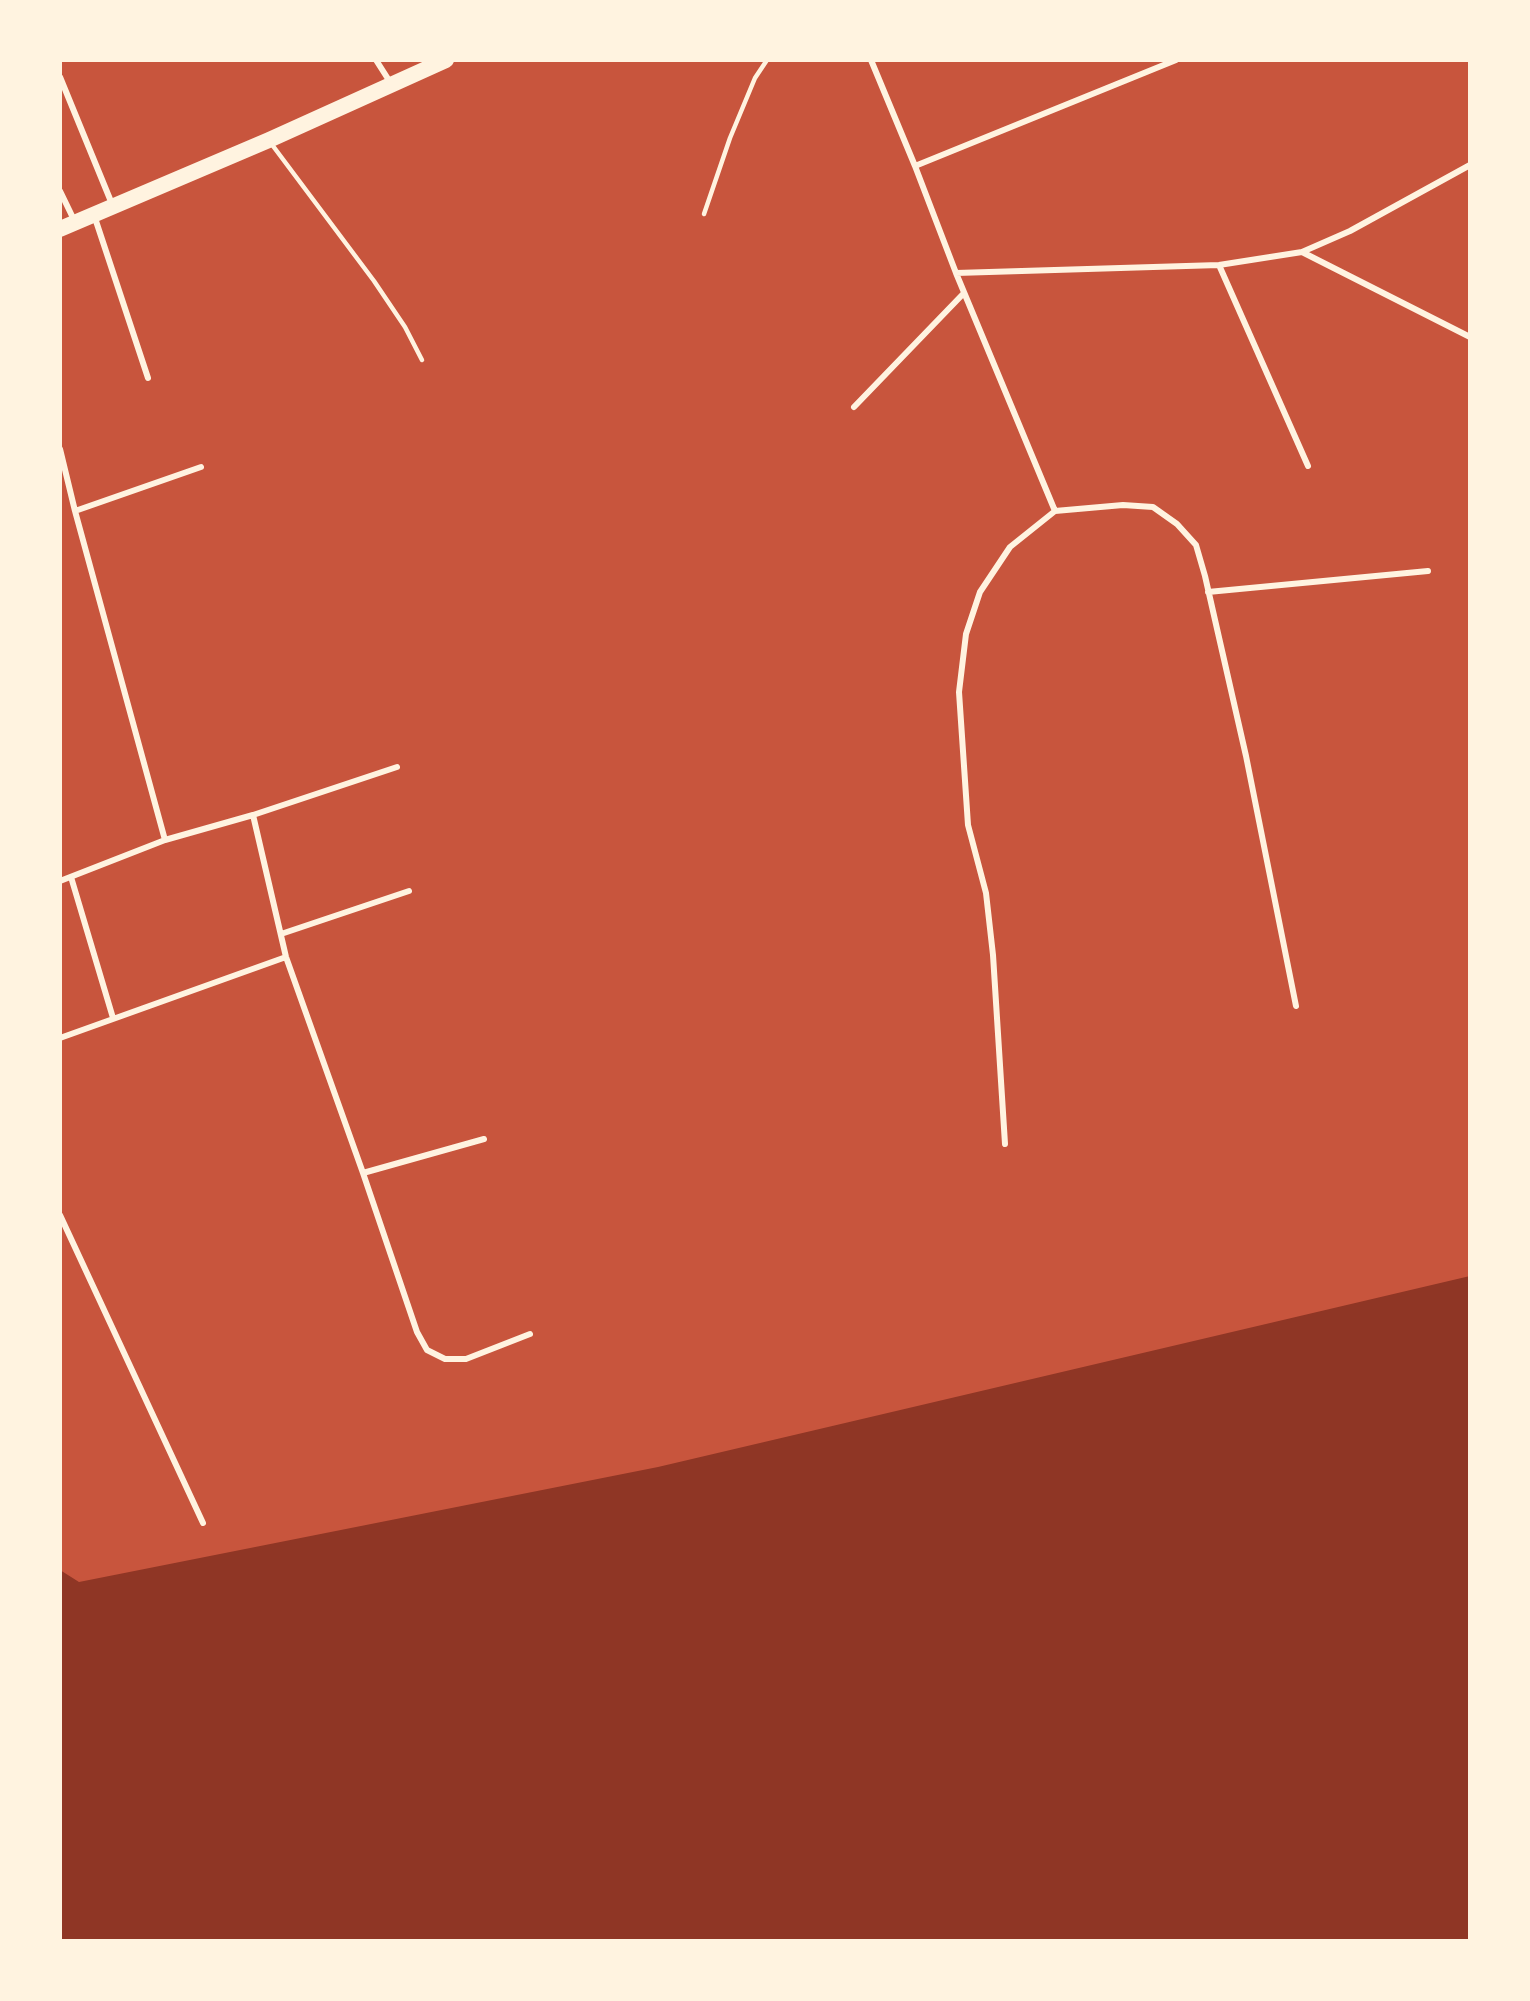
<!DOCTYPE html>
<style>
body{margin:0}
#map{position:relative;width:1530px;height:2001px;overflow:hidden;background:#c8553d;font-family:"Sofia Sans Condensed",sans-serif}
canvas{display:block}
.frame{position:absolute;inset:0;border:62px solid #fff3e0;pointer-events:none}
</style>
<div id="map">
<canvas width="1530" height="2001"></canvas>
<div class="frame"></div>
</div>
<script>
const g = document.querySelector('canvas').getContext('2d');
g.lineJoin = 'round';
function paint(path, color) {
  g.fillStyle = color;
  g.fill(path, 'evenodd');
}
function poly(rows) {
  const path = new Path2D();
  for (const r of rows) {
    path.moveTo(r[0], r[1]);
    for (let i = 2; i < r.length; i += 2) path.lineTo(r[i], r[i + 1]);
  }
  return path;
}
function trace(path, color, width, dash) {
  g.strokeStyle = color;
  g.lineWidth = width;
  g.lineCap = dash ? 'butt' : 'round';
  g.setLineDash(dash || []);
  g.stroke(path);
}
paint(poly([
 [1470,1276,1470,1941,60,1941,60,1570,79,1582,658,1467]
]), '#8f3625');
trace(poly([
 [270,142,374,281,405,327,422,360],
 [704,214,730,138,755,78,767,60]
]), '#fff3e0', 4.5);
trace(poly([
 [376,60,390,82],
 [871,60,915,166,956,273,1219,265,1302,252,1470,337],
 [60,77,112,204],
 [915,166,1176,60],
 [60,191,75,222],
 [94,215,148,378],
 [1302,252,1350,231,1470,165],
 [1219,265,1308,466],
 [956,273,1055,511,1123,505,1153,507,1177,524,1196,545,1205,576,1246,756,1296,1006],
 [854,407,964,293],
 [60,449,75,511,165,840],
 [75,511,201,467],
 [1208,592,1428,571],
 [253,815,286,957,363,1173,417,1332,427,1350,445,1359,466,1359,530,1334],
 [71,877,113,1018],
 [60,881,165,840,253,815,397,767],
 [281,934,409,891],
 [60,1038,286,957],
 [1005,1144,993,955,986,893,968,825,959,692,966,634,980,592,1010,547,1055,511],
 [363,1173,484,1139],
 [60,1215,203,1523]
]), '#fff3e0', 6);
trace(poly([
 [60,229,269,140,446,60]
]), '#fff3e0', 16);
</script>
